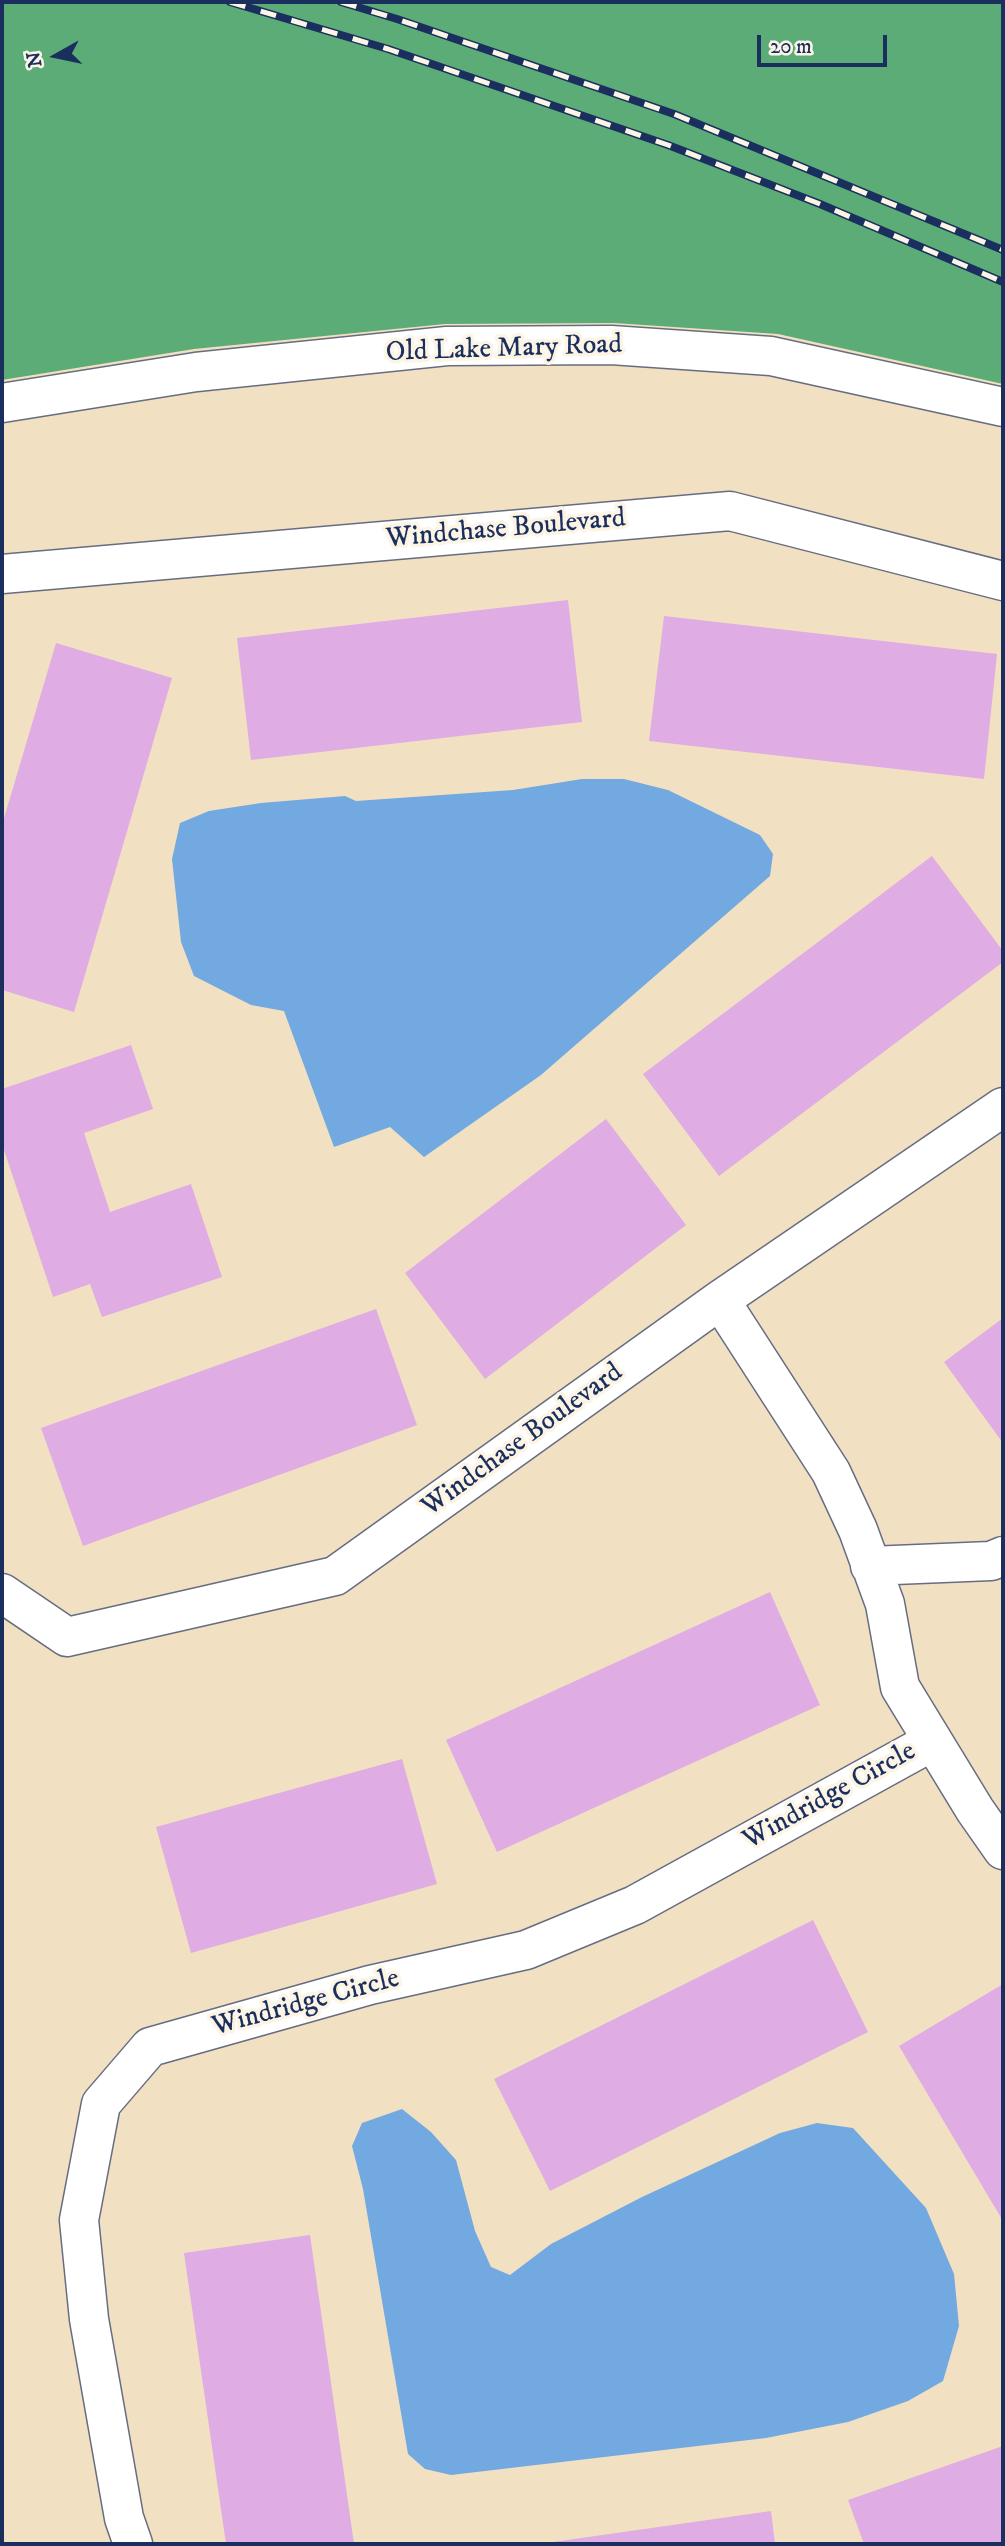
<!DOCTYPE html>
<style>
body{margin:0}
#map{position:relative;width:1005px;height:2546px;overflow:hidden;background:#f2e0c2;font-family:"IM FELL DW Pica",serif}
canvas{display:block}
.frame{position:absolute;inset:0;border:4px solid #1b2f5e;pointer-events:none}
.north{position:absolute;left:21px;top:21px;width:70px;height:70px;-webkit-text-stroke:5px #fcf5e5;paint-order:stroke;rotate:261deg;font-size:19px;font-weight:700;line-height:28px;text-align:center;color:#1b2f5e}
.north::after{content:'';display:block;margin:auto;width:24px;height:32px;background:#1b2f5e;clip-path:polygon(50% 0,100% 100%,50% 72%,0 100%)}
.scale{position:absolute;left:757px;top:35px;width:130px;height:32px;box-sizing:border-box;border:4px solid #1b2f5e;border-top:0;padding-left:9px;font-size:21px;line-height:24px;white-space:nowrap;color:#1b2f5e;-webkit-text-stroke:5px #fcf5e5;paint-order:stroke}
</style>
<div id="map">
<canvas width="1005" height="2546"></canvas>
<div class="frame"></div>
<div class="north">N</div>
<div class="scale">20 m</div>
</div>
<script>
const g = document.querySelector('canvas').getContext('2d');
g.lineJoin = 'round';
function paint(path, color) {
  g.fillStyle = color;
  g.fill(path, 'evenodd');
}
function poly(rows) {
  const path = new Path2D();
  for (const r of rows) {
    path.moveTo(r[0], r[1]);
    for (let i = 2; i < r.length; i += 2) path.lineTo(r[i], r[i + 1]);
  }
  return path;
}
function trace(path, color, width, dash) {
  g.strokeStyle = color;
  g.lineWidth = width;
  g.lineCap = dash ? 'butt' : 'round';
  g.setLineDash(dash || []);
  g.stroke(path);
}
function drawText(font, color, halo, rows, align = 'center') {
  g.font = font + ' "IM FELL DW Pica",serif';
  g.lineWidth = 7;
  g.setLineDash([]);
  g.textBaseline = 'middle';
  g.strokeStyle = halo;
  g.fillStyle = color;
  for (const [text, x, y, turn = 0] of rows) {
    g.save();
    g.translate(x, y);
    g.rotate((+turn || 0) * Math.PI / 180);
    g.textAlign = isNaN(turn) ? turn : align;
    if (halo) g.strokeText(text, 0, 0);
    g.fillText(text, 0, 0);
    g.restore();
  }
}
paint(poly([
 [2,2,1003,2,1003,384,778,334,614,323,445,324,194,349,2,380]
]), '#5cac78');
paint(poly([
 [582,779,624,779,668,790,760,835,773,854,770,876,541,1075,424,1157,390,1127,334,1147,284,1011,251,1005,194,976,181,942,172,859,180,823,209,811,261,803,345,796,356,801,513,790],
 [402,2109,431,2132,456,2160,475,2231,491,2267,510,2275,551,2244,642,2197,780,2133,817,2123,853,2128,926,2208,954,2274,959,2326,943,2381,908,2401,848,2422,766,2438,451,2475,425,2469,408,2454,363,2189,352,2146,362,2123]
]), '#72a9e0');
paint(poly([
 [568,600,582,722,251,760,237,638],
 [664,616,997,654,984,779,649,741],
 [56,643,172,678,74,1012,2,990,2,825],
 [932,856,1003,951,1003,962,719,1176,643,1074],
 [131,1045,153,1109,84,1133,110,1212,191,1184,222,1277,102,1317,90,1284,53,1297,2,1144,2,1089],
 [606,1119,686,1225,485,1379,405,1273],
 [376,1309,417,1425,83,1546,41,1428],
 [1003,1318,1003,1443,944,1362],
 [770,1592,820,1705,497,1852,446,1740],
 [402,1759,437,1884,191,1953,156,1827],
 [813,1920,868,2032,550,2191,494,2079],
 [1003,1984,1003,2221,899,2046],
 [310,2235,354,2544,226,2544,184,2253],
 [1003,2446,1003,2544,864,2544,848,2500],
 [771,2511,775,2544,546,2544,546,2543]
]), '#dface3');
const minor = poly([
 [2,574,730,511,1003,581],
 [720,1300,831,1472,858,1530,885,1604,900,1687,975,1810,1003,1850],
 [870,1566,991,1561,1003,1556],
 [2,1593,67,1637,335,1576,720,1300,1003,1107],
 [133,2544,124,2518,89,2319,79,2220,101,2104,150,2047,370,1985,526,1950,635,1905,933,1741]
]);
const tertiary = poly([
 [2,403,196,372,447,346,611,345,771,356,1003,407]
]);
trace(minor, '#666d81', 41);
trace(tertiary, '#666d81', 41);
trace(minor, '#fff', 38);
trace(tertiary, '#fff', 38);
const rail = poly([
 [230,2,388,49,668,145,820,204,1003,282],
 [341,2,397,19,674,114,1003,250]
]);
trace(rail, '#1b2f5e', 8);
trace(rail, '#fcf5e5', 5, [16]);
drawText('28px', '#1b2f5e', '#fcf5e5', [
 ["Old Lake Mary Road",504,350,-2],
 ["Windchase Boulevard",506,530,-5],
 ["Windchase Boulevard",523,1441,-36],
 ["Windridge Circle",830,1797,-29],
 ["Windridge Circle",306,2004,-15]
]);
</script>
